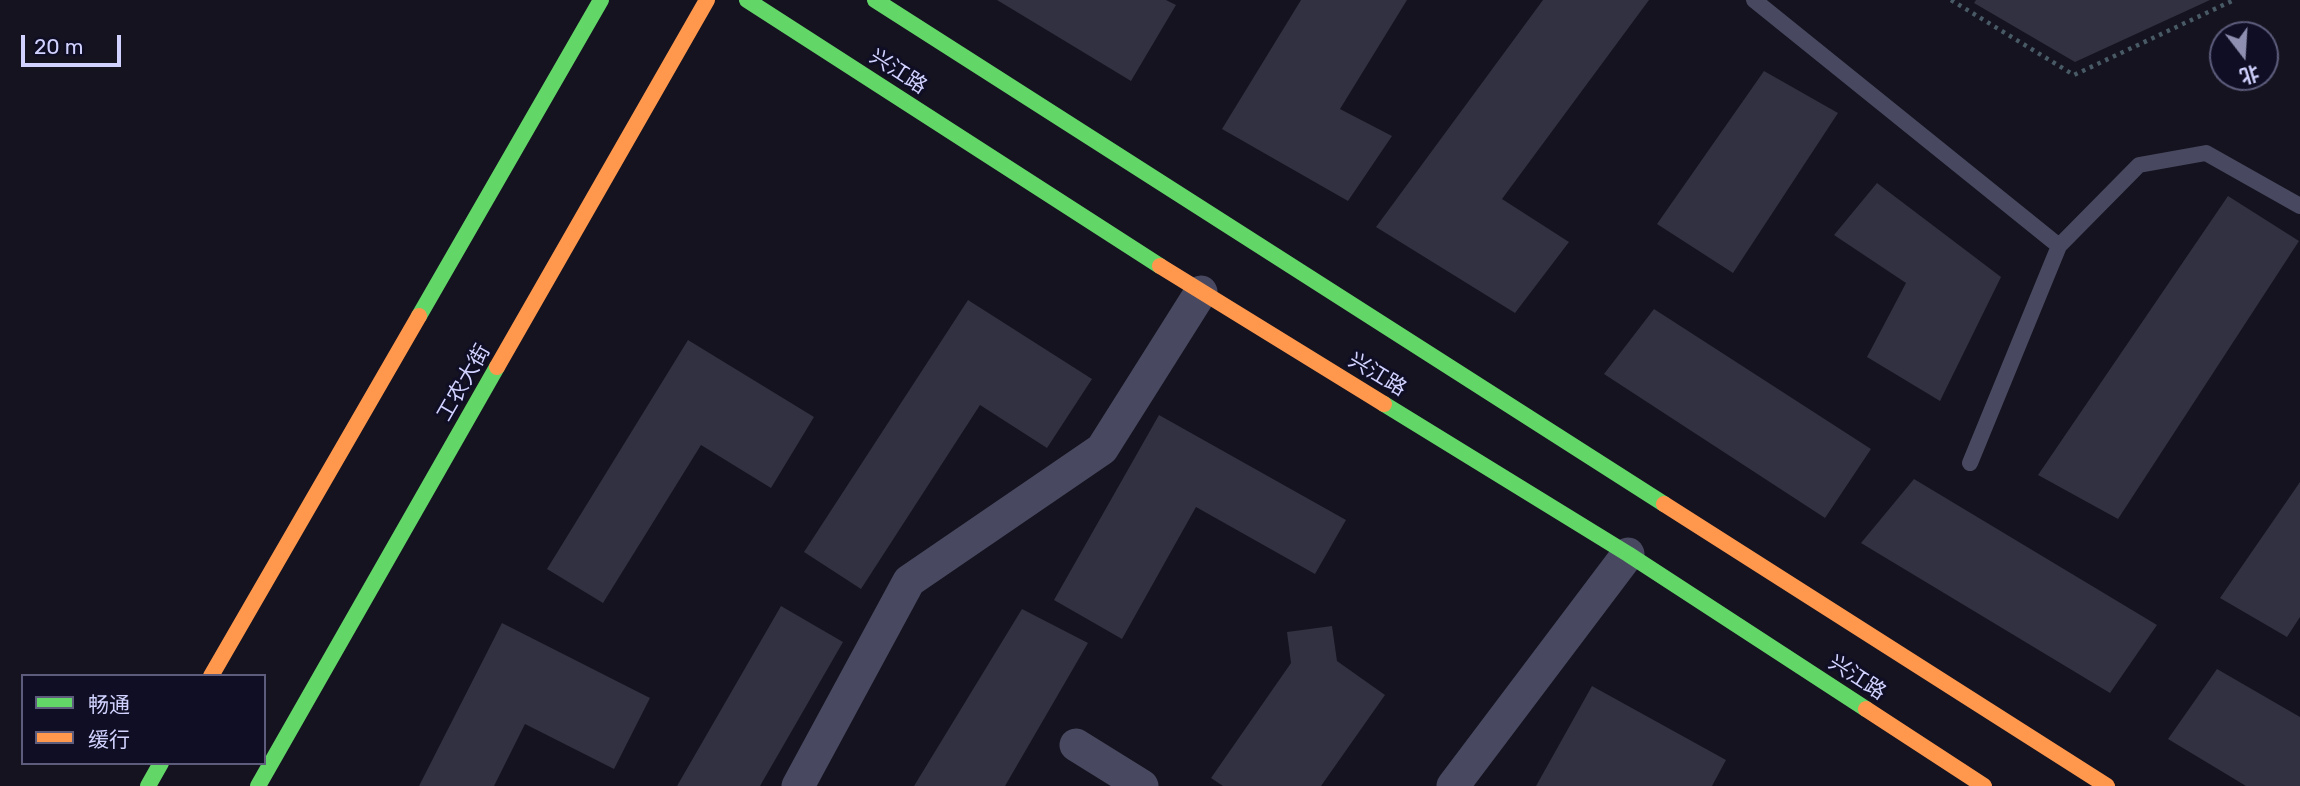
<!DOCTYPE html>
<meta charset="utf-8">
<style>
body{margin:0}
#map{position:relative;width:2300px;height:786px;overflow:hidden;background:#14131f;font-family:Rubik,"Noto Sans SC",sans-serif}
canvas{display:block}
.legend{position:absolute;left:21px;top:674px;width:245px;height:91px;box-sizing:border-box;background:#0f0e24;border:2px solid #5d5c7c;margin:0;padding:9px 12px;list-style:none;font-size:21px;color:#d1d2ff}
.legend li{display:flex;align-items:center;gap:14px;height:35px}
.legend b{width:35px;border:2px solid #5d5c7c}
.north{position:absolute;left:2209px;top:21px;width:70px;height:70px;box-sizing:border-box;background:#0f0e24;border:2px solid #5d5c7c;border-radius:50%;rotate:163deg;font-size:19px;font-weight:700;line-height:28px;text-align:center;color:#d1d2ff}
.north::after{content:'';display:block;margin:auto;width:24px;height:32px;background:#8f8fb1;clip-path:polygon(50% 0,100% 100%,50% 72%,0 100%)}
.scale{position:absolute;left:21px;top:35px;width:100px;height:32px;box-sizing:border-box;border:4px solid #d1d2ff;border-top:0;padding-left:9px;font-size:21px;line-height:24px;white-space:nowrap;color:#d1d2ff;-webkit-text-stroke:5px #0f0e24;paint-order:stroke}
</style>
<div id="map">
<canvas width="2300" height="786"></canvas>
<ul class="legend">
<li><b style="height:9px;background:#63d668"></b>畅通</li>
<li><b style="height:9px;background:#ff974d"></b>缓行</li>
</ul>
<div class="north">北</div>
<div class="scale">20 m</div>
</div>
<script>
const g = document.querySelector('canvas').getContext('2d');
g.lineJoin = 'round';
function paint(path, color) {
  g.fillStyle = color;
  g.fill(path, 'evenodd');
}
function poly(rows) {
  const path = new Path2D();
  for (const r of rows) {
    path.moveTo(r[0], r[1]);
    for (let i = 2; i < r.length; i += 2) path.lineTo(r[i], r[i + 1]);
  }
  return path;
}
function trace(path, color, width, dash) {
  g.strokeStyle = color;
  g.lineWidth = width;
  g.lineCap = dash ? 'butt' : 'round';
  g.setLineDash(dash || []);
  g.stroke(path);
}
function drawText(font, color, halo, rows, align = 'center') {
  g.font = font + ' Rubik,"Noto Sans SC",sans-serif';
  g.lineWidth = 6;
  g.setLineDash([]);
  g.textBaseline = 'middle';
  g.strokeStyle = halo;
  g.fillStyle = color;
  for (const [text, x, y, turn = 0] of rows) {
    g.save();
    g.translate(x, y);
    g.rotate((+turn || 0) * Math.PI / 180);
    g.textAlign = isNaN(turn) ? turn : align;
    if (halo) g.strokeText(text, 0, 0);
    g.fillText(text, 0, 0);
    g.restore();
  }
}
paint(poly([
 [997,0,1166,0,1176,5,1131,81],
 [1301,0,1407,0,1340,109,1392,136,1348,201,1222,129],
 [1543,0,1649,0,1502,199,1569,242,1515,313,1376,227],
 [1976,0,2210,0,2075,62,1974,3],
 [1764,71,1838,113,1733,273,1657,224],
 [1877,183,2001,277,1940,401,1867,357,1906,283,1834,235],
 [2228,196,2299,241,2118,519,2038,475],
 [968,300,1092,379,1047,448,980,405,861,589,804,552],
 [1654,309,1871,449,1825,518,1604,374],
 [688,340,814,417,771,488,701,445,603,603,547,569],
 [1159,415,1346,520,1315,574,1196,507,1122,639,1054,600],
 [1914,479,2157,625,2110,693,1861,543],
 [2300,482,2300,617,2287,637,2220,598],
 [781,606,843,642,760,786,677,786],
 [1022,609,1088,643,1005,786,914,786],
 [502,623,650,698,614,769,525,724,494,786,419,786],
 [1332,626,1337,661,1385,695,1321,786,1223,786,1211,778,1291,663,1287,632],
 [2217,669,2300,717,2300,786,2246,786,2168,739],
 [1592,686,1726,760,1712,786,1536,786]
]), '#323141');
trace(poly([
 [1951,0,2074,75,2234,0]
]), '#485a65', 4.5, [3.5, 5]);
trace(poly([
 [1754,0,2059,246,2139,165,2206,153,2300,206],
 [1970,463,2059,246]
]), '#484960', 16);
trace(poly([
 [1076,745,1142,786],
 [798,786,909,581,1102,449,1201,292],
 [1453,786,1628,554]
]), '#484960', 33);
trace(poly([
 [747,0,1160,266],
 [875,0,1664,504],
 [419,316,601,0],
 [1384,404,1628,554,1866,709],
 [148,786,161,763],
 [258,786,497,367]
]), '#63d668', 16);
trace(poly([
 [1160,266,1384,404],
 [497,367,707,0],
 [1664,504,2107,786],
 [211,676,419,316],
 [1866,709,1984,786]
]), '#ff974d', 16);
drawText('21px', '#d1d2ff', '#0f0e24', [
 ["兴江路",898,72,33],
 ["兴江路",1377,375,31],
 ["工农大街",464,383,-60],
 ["兴江路",1857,678,33]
]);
</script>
